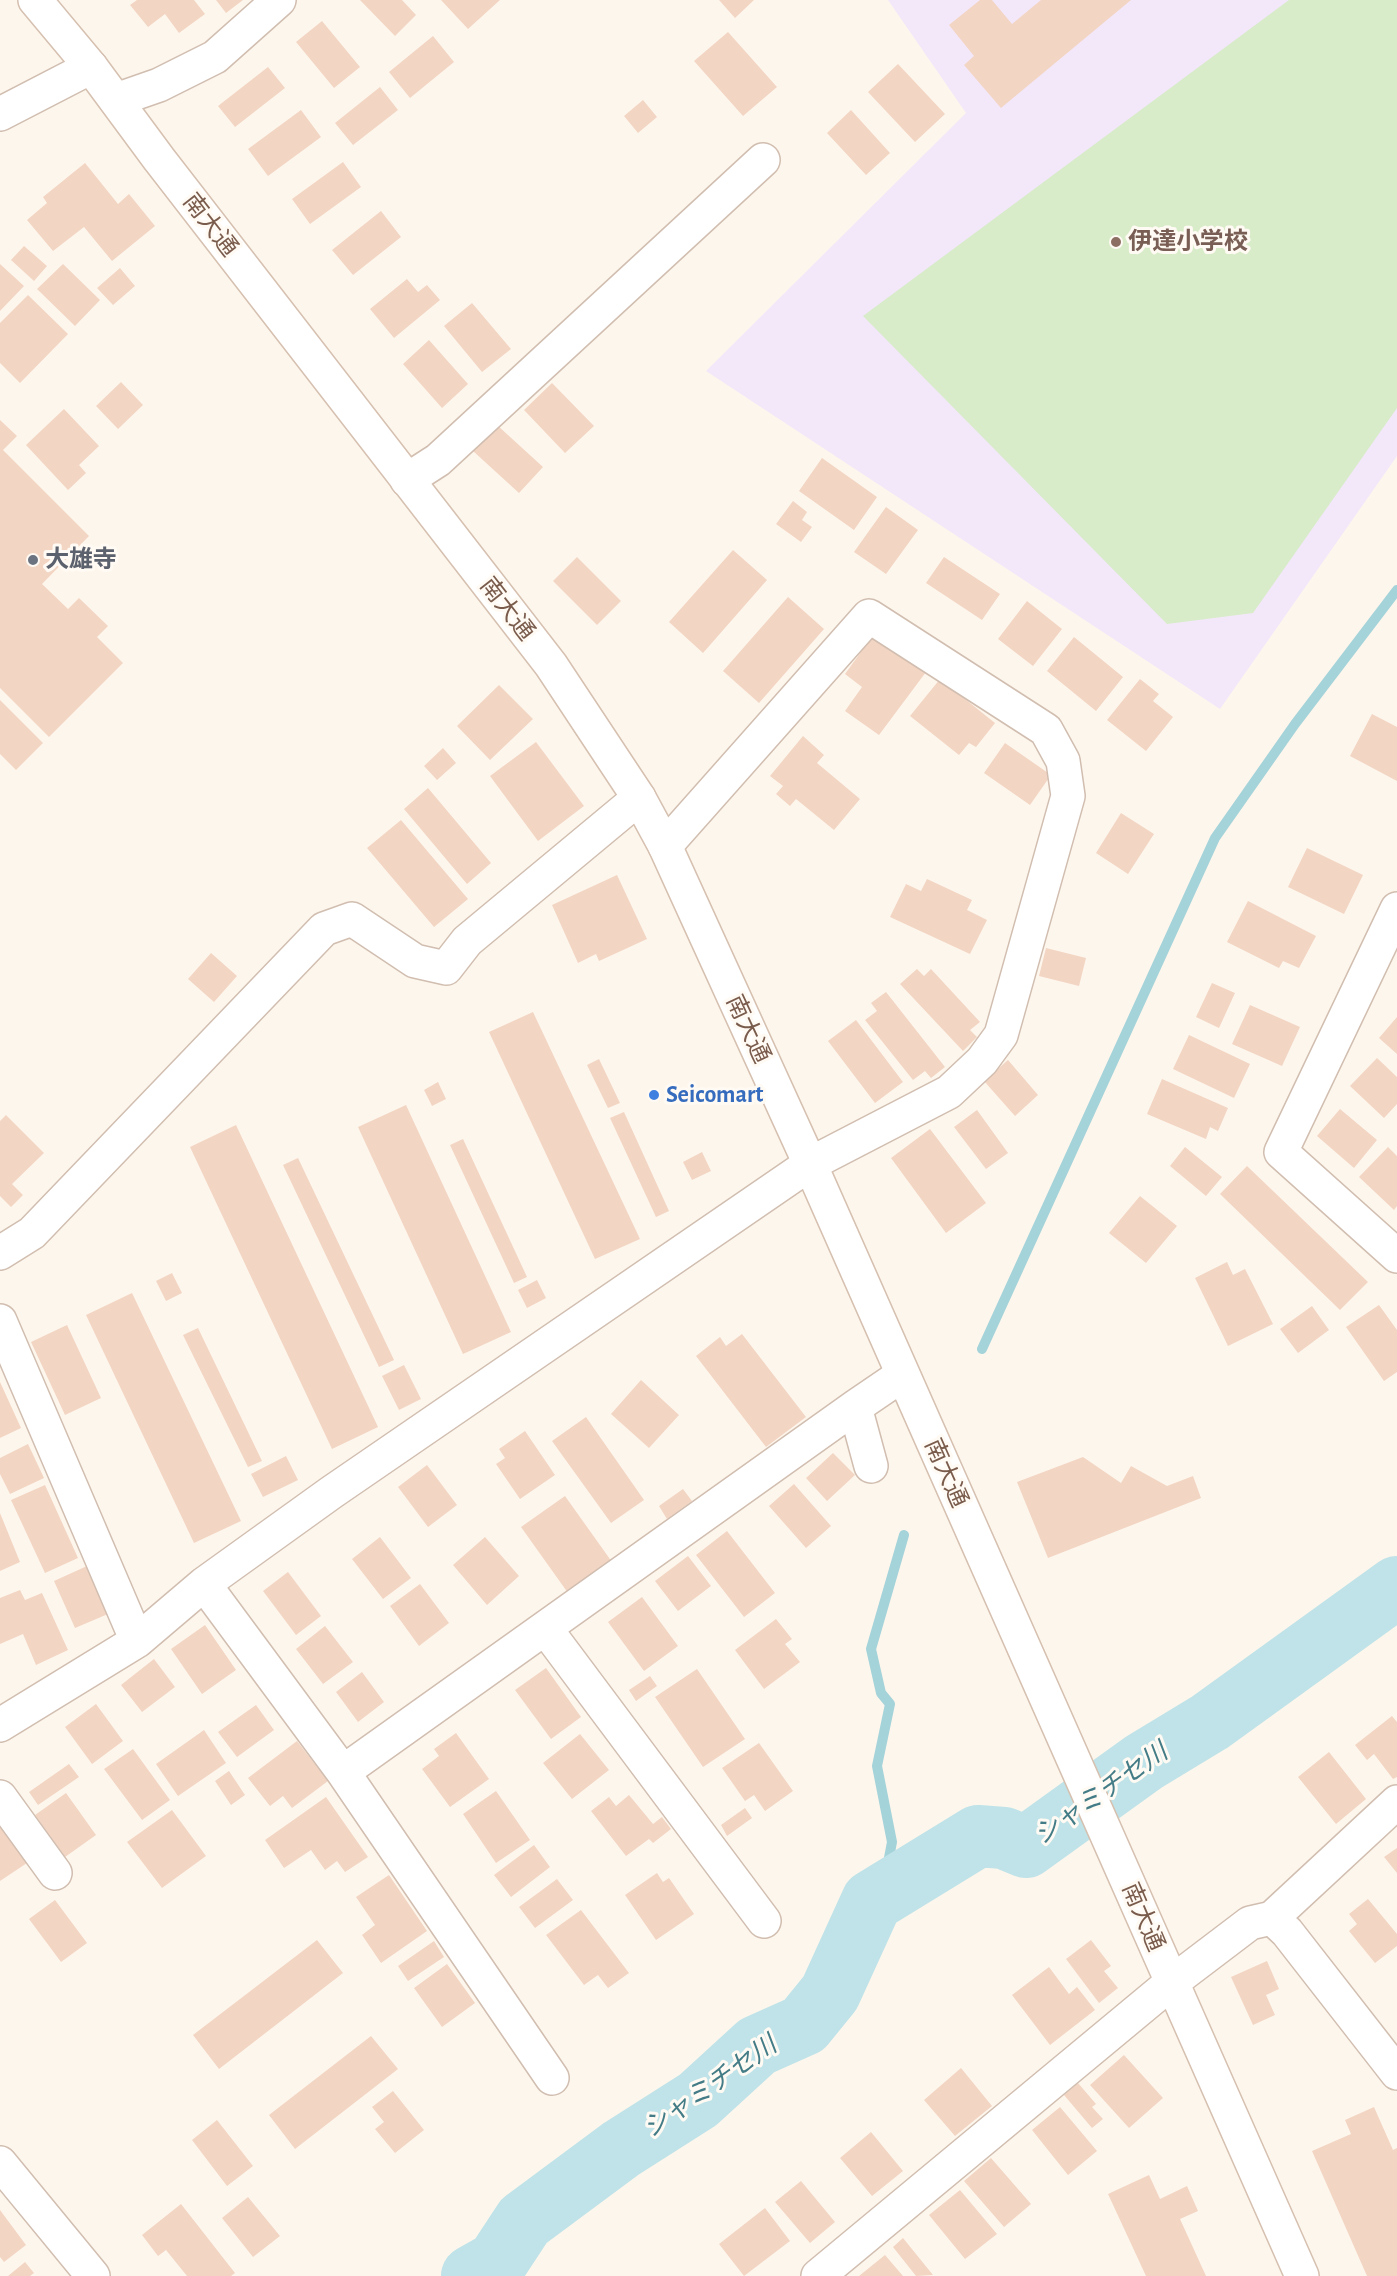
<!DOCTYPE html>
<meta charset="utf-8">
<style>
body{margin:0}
canvas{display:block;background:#fdf6ec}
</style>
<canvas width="1397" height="2276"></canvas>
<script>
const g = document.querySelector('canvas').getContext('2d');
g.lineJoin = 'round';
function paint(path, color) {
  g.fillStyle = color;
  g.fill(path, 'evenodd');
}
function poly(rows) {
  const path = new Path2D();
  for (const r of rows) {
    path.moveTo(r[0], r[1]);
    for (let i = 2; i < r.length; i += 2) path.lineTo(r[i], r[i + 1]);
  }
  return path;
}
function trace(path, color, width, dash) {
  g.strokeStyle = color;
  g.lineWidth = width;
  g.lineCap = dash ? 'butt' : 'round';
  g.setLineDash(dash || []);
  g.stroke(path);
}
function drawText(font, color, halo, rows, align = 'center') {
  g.font = font + ' "Alegreya Sans","Noto Sans JP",sans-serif';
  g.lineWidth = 6;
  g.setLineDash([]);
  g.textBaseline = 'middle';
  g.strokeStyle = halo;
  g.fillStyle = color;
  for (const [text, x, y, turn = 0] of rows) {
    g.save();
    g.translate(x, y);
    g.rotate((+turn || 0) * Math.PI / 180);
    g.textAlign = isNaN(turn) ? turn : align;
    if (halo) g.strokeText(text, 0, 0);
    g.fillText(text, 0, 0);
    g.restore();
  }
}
paint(poly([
 [888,0,1397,0,1397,456,1220,709,706,371,966,113]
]), '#f3e8fa');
paint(poly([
 [1289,0,1397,0,1397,408,1253,613,1167,624,863,316]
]), '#d8ecc9');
trace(poly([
 [982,1349,1215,838,1295,724,1397,590],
 [882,1895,892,1842,877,1766,890,1704,881,1693,871,1649,904,1535]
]), '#a5d3da', 10);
trace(poly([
 [472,2276,497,2262,524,2221,621,2149,698,2100,757,2046,804,2025,830,1993,872,1901,978,1836,1004,1838,1026,1847,1144,1762,1210,1722,1397,1587]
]), '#bfe3e8', 62);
paint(poly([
 [137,0,194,0,205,14,179,33,165,14,148,27,130,5],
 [216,0,243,0,226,13],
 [360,0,402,0,416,15,395,36],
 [441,0,500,0,468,29],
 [719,0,754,0,735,18],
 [980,0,992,0,1012,24,1041,0,1131,0,1001,108,964,65,974,56,949,25],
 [322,21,360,67,334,88,296,42],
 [728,32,777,87,743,116,694,61],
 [433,36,454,62,410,98,389,72],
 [898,64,945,114,915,142,868,92],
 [268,67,285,88,235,127,218,106],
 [380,87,398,110,353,145,335,123],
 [643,100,657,117,638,133,624,116],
 [301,110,321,137,268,176,248,149],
 [851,110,890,153,866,175,827,133],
 [343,162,361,187,310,224,292,199],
 [85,163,118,204,129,194,155,226,112,261,84,227,53,251,27,220,47,203,43,197],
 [381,211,401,237,353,275,332,250],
 [24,246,47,266,34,281,11,260],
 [0,264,24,286,0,311],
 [63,264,100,300,75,326,37,289],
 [120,268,135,286,113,305,97,288],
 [407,279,418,292,427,285,440,300,394,338,370,309],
 [28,295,68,334,20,383,0,363,0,323],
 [472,303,511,349,482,372,444,326],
 [429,340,468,384,442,408,403,364],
 [121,382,143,405,118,429,96,406],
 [552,383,594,426,565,453,524,410],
 [64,409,99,446,79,465,86,473,68,490,26,445],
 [0,420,17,436,3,450,89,536,42,584,68,609,79,598,108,626,97,637,123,663,49,737,0,688],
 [497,425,543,467,519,493,473,451],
 [822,458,877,497,854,530,799,491],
 [793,501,807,512,802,520,812,527,801,542,776,524],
 [886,507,918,530,886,574,854,552],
 [733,550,767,580,703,653,669,622],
 [577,557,621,601,597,625,553,581],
 [944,557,1000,594,982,620,926,583],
 [788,597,824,629,759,703,723,671],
 [1027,601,1062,629,1033,666,998,639],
 [874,634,926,672,879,735,845,711,862,687,845,674],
 [1074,637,1123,677,1096,711,1047,671],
 [940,679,995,723,976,747,969,743,959,755,910,716],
 [1140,679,1159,694,1153,701,1173,717,1146,751,1107,720],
 [499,685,533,719,490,760,457,726],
 [0,700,43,743,16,770,0,754],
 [1372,714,1397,727,1397,781,1350,756],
 [803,736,824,755,817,763,860,799,834,830,796,799,790,806,776,794,783,786,770,776],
 [536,742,584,806,538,841,490,776],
 [1005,743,1051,775,1030,805,984,773],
 [443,748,456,763,437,780,424,766],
 [428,788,491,863,467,884,404,809],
 [1121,813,1154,834,1128,874,1096,853],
 [401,820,468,899,434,927,367,848],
 [1307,848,1363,875,1344,914,1288,887],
 [617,875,647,939,599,961,596,954,578,963,552,905],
 [927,879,972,900,967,910,987,920,970,954,890,917,906,884,921,891],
 [1248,901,1316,936,1299,968,1283,961,1279,968,1227,942],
 [1046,948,1086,958,1079,986,1039,976],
 [211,953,237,976,214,1002,188,979],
 [917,969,924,976,931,969,980,1022,970,1030,977,1037,963,1051,900,984],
 [1212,983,1235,993,1219,1028,1196,1017],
 [886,992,945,1067,931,1078,925,1071,913,1080,865,1020,877,1011,871,1003],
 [1250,1005,1300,1027,1282,1066,1232,1044],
 [533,1012,640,1239,595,1259,489,1032],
 [1397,1017,1397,1054,1379,1038],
 [856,1020,903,1082,875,1103,828,1041],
 [1189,1035,1250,1064,1234,1098,1173,1069],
 [1377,1058,1397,1077,1397,1104,1384,1118,1350,1086],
 [599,1059,620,1103,608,1108,587,1065],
 [1008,1060,1038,1095,1015,1116,984,1081],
 [1162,1079,1228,1108,1218,1131,1210,1127,1206,1139,1147,1114],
 [438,1082,446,1099,432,1106,424,1090],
 [406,1105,511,1332,463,1354,358,1127],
 [1340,1109,1377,1140,1354,1168,1317,1136],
 [977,1110,1008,1153,986,1169,954,1127],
 [624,1112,669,1211,656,1217,610,1118],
 [6,1115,44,1153,12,1184,23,1195,11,1207,0,1196,0,1121],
 [236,1125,378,1427,332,1449,190,1147],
 [930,1129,986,1203,946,1233,891,1158],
 [463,1139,527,1277,514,1283,450,1145],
 [1185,1147,1222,1177,1206,1196,1170,1166],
 [1388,1147,1397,1156,1397,1206,1394,1210,1359,1177],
 [702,1152,711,1171,692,1180,683,1162],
 [298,1158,394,1360,379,1367,283,1165],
 [1247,1166,1368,1282,1340,1310,1220,1194],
 [1140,1196,1177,1226,1146,1263,1109,1233],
 [1227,1262,1233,1275,1245,1269,1273,1324,1228,1346,1195,1278],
 [172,1273,182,1293,166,1301,156,1281],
 [537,1280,546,1298,527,1308,518,1290],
 [132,1293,241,1521,194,1543,86,1315],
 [1379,1305,1397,1330,1397,1372,1384,1381,1346,1327],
 [1312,1306,1329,1330,1298,1353,1280,1329],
 [67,1325,101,1398,65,1415,31,1342],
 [198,1328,262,1461,248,1467,183,1335],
 [742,1334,806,1417,766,1447,696,1356,720,1337,726,1346],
 [404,1365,421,1399,399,1410,382,1376],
 [641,1380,679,1415,649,1448,611,1414],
 [0,1382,21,1428,0,1438],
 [586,1417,644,1500,611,1523,552,1441],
 [525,1431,555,1475,520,1499,496,1464,505,1458,499,1449],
 [28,1444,44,1478,10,1494,0,1474,0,1458],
 [833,1453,855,1475,827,1501,806,1478],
 [286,1456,298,1480,263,1497,251,1474],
 [1083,1457,1121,1483,1131,1466,1167,1486,1193,1476,1201,1498,1048,1558,1017,1482],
 [427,1465,457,1505,428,1527,398,1487],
 [794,1484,831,1526,806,1548,769,1506],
 [45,1485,78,1558,45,1573,11,1500],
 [683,1489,692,1501,667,1519,659,1506],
 [565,1496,612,1562,568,1593,521,1527],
 [0,1513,20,1562,0,1571],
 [727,1531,775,1593,744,1617,696,1555],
 [380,1537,411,1578,383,1599,352,1559],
 [485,1537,519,1576,487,1605,453,1565],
 [688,1556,711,1586,678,1611,655,1581],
 [87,1566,108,1614,75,1628,54,1581],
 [288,1572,321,1616,296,1635,263,1591],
 [420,1584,449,1623,419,1646,390,1606],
 [20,1590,25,1600,42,1593,68,1650,36,1665,23,1634,0,1644,0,1598],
 [642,1597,678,1646,644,1671,608,1622],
 [776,1619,792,1639,785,1644,800,1662,764,1689,735,1650],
 [205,1625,236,1670,202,1694,171,1649],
 [325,1626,353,1662,323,1684,296,1649],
 [154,1659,175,1687,142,1712,121,1685],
 [546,1668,581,1717,551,1739,515,1690],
 [697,1669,745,1739,703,1767,655,1697],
 [362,1672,384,1702,358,1722,336,1692],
 [650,1676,657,1686,636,1701,629,1690],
 [96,1704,123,1741,92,1764,65,1727],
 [256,1705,274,1730,237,1757,218,1732],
 [1392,1716,1397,1722,1397,1777,1393,1779,1374,1754,1367,1760,1355,1745],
 [204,1730,226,1763,178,1796,156,1764],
 [456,1733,489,1779,450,1807,422,1769,439,1756,434,1749],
 [580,1734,609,1770,572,1799,543,1763],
 [297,1741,328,1781,292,1808,283,1796,270,1806,248,1778],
 [759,1743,793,1791,765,1811,754,1795,745,1801,722,1768],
 [133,1749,170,1800,142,1820,104,1769],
 [1329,1752,1366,1799,1336,1824,1298,1777],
 [69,1764,79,1777,38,1805,29,1792],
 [229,1771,245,1795,231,1805,215,1781],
 [496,1791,530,1840,496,1863,463,1814],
 [66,1793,96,1835,65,1857,35,1815],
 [629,1795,653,1824,662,1817,671,1829,653,1843,649,1839,626,1856,591,1811,609,1797,616,1806],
 [326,1797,368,1857,345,1872,337,1861,325,1870,311,1850,284,1868,265,1840],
 [745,1808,752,1818,727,1836,721,1825],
 [172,1810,206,1856,162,1888,127,1842],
 [0,1822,30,1861,0,1881],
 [534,1845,550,1867,511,1897,494,1875],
 [1397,1848,1397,1873,1384,1857],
 [657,1873,663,1882,669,1878,694,1914,656,1940,625,1895],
 [389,1875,427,1931,381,1963,362,1935,375,1925,356,1897],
 [557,1879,573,1900,535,1928,519,1907],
 [1368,1899,1397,1934,1397,1946,1375,1963,1349,1931,1357,1924,1349,1914],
 [55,1900,87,1943,61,1962,29,1919],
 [581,1910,629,1973,608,1988,598,1975,584,1985,546,1935],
 [317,1940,343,1973,219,2069,193,2035],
 [1091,1940,1111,1966,1104,1971,1118,1988,1099,2003,1066,1959],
 [434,1941,444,1957,408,1981,398,1966],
 [1267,1961,1279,1989,1266,1995,1275,2015,1253,2025,1231,1977],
 [447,1964,475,2003,442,2027,414,1988],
 [1049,1967,1069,1994,1077,1987,1095,2010,1050,2045,1012,1995],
 [371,2036,398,2069,295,2149,269,2115],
 [1124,2055,1163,2098,1129,2128,1090,2085],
 [961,2068,992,2106,955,2136,924,2100],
 [1078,2083,1096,2104,1092,2107,1103,2119,1092,2128,1064,2095],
 [393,2091,424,2130,395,2153,375,2129,384,2122,372,2107],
 [1060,2107,1097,2151,1068,2175,1032,2130],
 [1374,2107,1393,2150,1397,2148,1397,2276,1367,2276,1312,2151,1351,2134,1345,2120],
 [217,2120,253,2166,227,2186,192,2140],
 [871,2132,903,2171,872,2196,840,2158],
 [991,2158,1031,2204,1004,2227,964,2181],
 [1149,2175,1160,2199,1187,2186,1198,2211,1180,2219,1206,2276,1146,2276,1108,2194],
 [801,2181,835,2222,810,2243,775,2202],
 [960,2190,997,2234,965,2259,929,2215],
 [248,2197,280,2236,253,2257,222,2218],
 [181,2204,235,2273,231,2276,187,2276,166,2250,158,2256,142,2235],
 [765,2208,790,2241,744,2276,719,2244],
 [0,2210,26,2245,4,2262,0,2257],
 [903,2238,933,2275,916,2276,893,2247],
 [885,2255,903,2276,859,2276],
 [25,2262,34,2273,30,2276,8,2276]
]), '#f3d5c3');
const street = poly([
 [116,100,159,85,215,57,279,0],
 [0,114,91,67],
 [407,480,438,460,763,160],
 [1397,909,1281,1152,1397,1256],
 [0,1253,32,1233,324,929,352,919,415,961,446,968,467,941,639,798],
 [0,1321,137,1641],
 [871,1466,855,1407,902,1375],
 [204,1584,343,1772,552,2078],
 [545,1628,764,1921],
 [0,1725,137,1641,204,1584,332,1492,810,1164,949,1092,982,1061,1001,1035,1068,796,1063,761,1046,730,869,616,665,846],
 [343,1772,855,1407],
 [0,1797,55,1873],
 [1272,1918,1397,1802],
 [0,2163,93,2276],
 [818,2276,1171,1983,1250,1923,1272,1918,1287,1932,1397,2073]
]);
const secondary = poly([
 [35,0,91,67,159,159,551,665,639,798,665,846,810,1164,1302,2276]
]);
trace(street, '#d1beb0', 36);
trace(secondary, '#d6c0b0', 36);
trace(street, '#fff', 33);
trace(secondary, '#fff', 33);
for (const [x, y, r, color] of [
 [1116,242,6,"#8d6e63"],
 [33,560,6,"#6b7280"],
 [654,1095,6,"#3f7fe0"]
]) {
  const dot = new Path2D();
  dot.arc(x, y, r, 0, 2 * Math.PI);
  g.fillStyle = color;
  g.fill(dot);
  trace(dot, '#fffaf3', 2);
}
drawText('24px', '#7a5c4d', '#fffaf3', [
 ["南大通",210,225,52],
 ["南大通",507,609,52],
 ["南大通",748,1029,65],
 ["南大通",946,1473,66],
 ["南大通",1143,1917,67]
]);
drawText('bold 24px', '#785e54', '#fffaf3', [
 ["伊達小学校",1128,242]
], 'left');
drawText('bold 24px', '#5b616d', '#fffaf3', [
 ["大雄寺",45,560]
], 'left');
drawText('bold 24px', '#366cbe', '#fffaf3', [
 ["Seicomart",666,1095]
], 'left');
drawText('italic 26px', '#437c86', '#fffaf3', [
 ["シャミチセ川",1101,1794,-35],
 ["シャミチセ川",710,2087,-35]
]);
</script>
